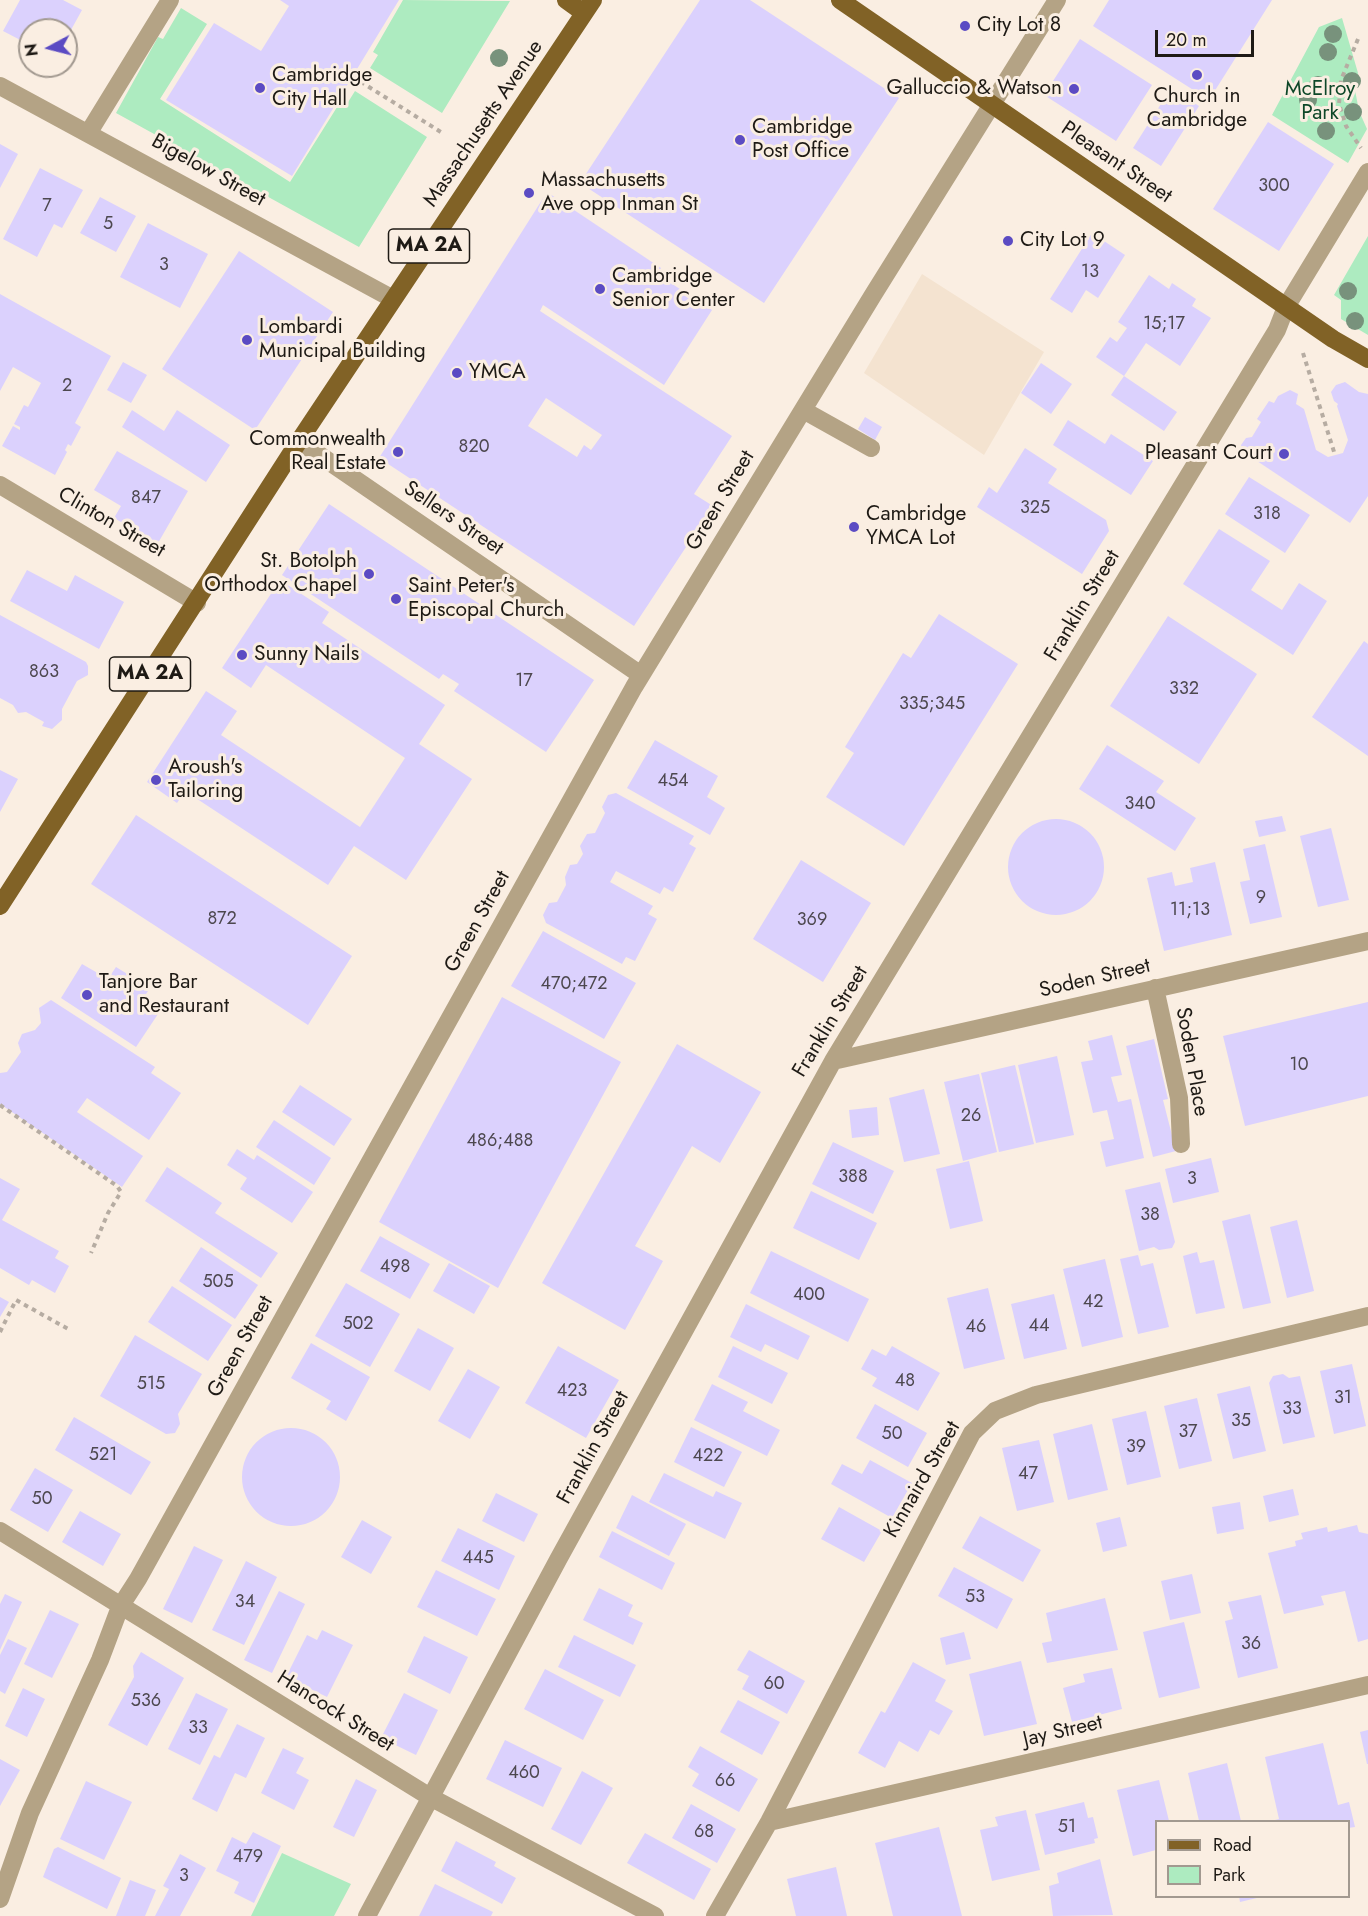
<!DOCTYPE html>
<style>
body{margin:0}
#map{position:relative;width:1368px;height:1916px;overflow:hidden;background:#faeee2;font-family:Jost,sans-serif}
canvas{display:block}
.legend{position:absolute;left:1155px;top:1820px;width:195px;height:78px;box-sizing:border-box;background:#faeee2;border:2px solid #a29990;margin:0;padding:8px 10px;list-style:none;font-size:18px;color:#1e1a15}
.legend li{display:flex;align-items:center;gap:12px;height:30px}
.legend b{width:30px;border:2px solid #a29990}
.north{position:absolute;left:18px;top:18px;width:60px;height:60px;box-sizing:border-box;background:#faeee2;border:2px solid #a29990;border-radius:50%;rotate:263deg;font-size:16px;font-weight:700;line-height:24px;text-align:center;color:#1e1a15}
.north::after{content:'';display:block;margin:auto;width:21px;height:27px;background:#5b4bc3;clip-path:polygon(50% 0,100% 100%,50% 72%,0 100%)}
.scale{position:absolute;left:1155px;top:30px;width:99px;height:27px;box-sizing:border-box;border:3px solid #1e1a15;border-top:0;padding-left:8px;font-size:18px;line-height:21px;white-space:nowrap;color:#1e1a15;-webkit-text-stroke:4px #faeee2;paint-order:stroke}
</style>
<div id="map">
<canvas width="1368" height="1916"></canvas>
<ul class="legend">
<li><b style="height:8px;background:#816226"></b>Road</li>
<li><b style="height:16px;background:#adebc0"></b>Park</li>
</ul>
<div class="north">N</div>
<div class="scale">20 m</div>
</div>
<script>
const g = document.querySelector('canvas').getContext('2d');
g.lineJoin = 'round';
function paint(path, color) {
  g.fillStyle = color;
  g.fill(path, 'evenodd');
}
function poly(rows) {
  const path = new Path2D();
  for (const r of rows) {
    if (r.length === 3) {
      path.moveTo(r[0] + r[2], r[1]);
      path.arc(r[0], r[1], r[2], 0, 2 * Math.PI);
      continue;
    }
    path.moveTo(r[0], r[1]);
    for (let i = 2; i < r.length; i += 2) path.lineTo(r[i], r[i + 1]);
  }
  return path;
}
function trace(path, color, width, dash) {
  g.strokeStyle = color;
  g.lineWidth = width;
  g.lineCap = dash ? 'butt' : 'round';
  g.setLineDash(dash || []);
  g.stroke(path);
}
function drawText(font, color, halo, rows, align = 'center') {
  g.font = font + ' Jost,sans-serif';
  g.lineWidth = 6;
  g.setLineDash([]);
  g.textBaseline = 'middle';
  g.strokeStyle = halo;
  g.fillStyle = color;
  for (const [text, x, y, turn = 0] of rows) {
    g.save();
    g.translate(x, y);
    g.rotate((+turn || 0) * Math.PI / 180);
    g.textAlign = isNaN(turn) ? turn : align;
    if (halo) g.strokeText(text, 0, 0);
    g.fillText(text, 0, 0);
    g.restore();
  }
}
paint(poly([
 [922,274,1044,352,984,455,864,373]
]), '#f4e3d0');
paint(poly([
 [403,0,510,1,442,113,370,68,378,55,373,52],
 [181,8,207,24,160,99,290,182,339,104,345,107,355,91,427,137,359,247,116,113,158,37,163,39],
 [1342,18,1358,73,1355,90,1359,111,1367,129,1348,163,1272,115,1319,27],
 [1368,236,1368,335,1341,319,1341,300,1334,295],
 [282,1853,351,1884,334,1916,251,1916]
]), '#adebc0');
paint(poly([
 [20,0,63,0,82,10,66,39,66,30,30,30,30,45,3,31],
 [280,0,399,0,292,176,166,100,214,23,261,51,289,6],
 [700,0,750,0,899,98,764,303,580,183],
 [1109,0,1272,0,1209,100,1093,26],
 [1080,39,1152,85,1116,141,1044,95],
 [1171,88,1199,106,1161,166,1133,148],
 [1268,122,1334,164,1279,251,1213,209],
 [0,144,18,154,0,188],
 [40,168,83,190,62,228,54,224,37,257,3,239],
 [547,192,661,268,657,274,712,310,664,385,543,305,540,311,732,436,694,494,713,506,634,626,379,458],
 [546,398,602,435,591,450,584,445,577,457,528,426],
 [100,197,136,216,116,252,80,233],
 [148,223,208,254,180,308,120,277],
 [1092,233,1125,255,1098,298,1086,290,1072,313,1050,299],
 [239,251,333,312,255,430,162,369],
 [1149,275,1169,289,1172,283,1196,299,1192,306,1211,318,1180,366,1146,343,1124,376,1096,357,1110,337,1117,342,1127,328,1118,322],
 [0,294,111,356,75,423,81,427,71,446,68,444,65,450,67,452,55,475,2,446,13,426,20,430,20,427,14,424,24,405,28,407,41,383,13,367,0,391],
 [123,362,147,375,131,403,107,390],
 [1041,363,1072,384,1051,414,1021,393],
 [1124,376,1177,412,1164,431,1111,395],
 [1345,382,1359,392,1368,394,1368,496,1350,523,1242,451,1241,445,1246,438,1252,437,1261,422,1257,419,1269,401,1274,403,1278,396,1290,390,1298,394,1296,404,1304,409,1316,450,1328,457,1343,453,1348,440,1337,406,1338,404,1334,401,1331,392,1336,385],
 [132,410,164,431,177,410,230,445,206,482,122,427],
 [865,417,882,427,875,440,858,429],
 [1068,420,1105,444,1111,434,1153,461,1131,495,1053,445],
 [1025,448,1057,469,1048,483,1106,520,1109,531,1082,574,977,507,989,487,997,493],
 [117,451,188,491,158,543,114,518,121,506,94,490],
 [1249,477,1310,515,1285,553,1225,514],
 [329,504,594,680,546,752,454,691,459,684,443,674,439,679,282,575],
 [1219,529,1270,561,1251,590,1282,610,1299,583,1327,601,1293,655,1183,584],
 [27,570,67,591,75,575,124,602,99,649,10,601],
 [280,580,329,612,322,623,445,705,419,744,472,779,406,880,354,846,328,885,185,791,177,803,147,782,206,691,237,711,221,735,360,827,405,758,266,665,251,688,222,668],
 [939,614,1018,664,904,846,826,797,854,753,845,747,903,653,911,658],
 [0,615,86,662,88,666,88,675,77,681,62,709,62,720,52,729,42,726,44,722,26,712,18,713,13,705,0,698],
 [1168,616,1257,674,1199,764,1110,706],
 [1364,641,1368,644,1368,756,1312,717],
 [655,740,718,776,707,797,725,808,710,835,627,788],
 [1107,745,1164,781,1156,792,1196,818,1175,851,1079,789],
 [0,770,18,779,0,812],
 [616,793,694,836,689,844,696,848,673,892,664,887,660,894,616,871,610,882,653,906,648,914,657,919,635,961,626,957,622,964,546,923,543,915,549,903,557,902,566,885,565,877,570,865,577,864,583,854,580,846,587,834,595,833,605,813,602,807,608,795],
 [136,815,352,956,308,1025,91,884],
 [1282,816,1286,831,1259,837,1255,821],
 [1056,867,48],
 [1331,828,1349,900,1318,907,1300,836],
 [1265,844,1282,917,1250,924,1240,882,1250,880,1243,849],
 [801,860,871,903,823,982,753,939],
 [1215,862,1232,935,1164,951,1147,878,1172,872,1175,886,1193,882,1190,868],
 [543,931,636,983,604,1039,511,986],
 [82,964,108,979,116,967,150,988,144,997,162,1008,136,1047,61,998],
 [502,997,621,1062,498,1288,379,1222],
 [51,1000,155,1067,151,1073,181,1093,149,1140,87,1098,77,1112,143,1156,122,1187,0,1104,0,1073,7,1072,21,1052,18,1043,22,1034,35,1030,41,1023,39,1008],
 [1368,1002,1368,1096,1245,1126,1223,1036],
 [1112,1035,1122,1075,1111,1077,1118,1102,1131,1099,1144,1158,1106,1167,1100,1142,1114,1139,1107,1110,1093,1113,1081,1062,1093,1060,1088,1041],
 [1154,1039,1168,1099,1163,1100,1176,1151,1153,1157,1126,1046],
 [677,1044,761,1092,720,1163,692,1146,635,1246,663,1261,625,1330,542,1283],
 [1057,1056,1074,1135,1036,1143,1018,1065],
 [1015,1065,1034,1144,999,1152,981,1073],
 [979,1074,997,1152,963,1161,944,1082],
 [300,1085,352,1119,334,1146,282,1112],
 [924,1089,940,1154,904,1162,889,1098],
 [877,1107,879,1135,852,1138,849,1110],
 [274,1120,331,1158,314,1185,256,1147],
 [833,1142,894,1171,873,1214,812,1184],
 [237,1149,254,1160,257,1155,313,1192,292,1223,240,1189,247,1178,227,1165],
 [1211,1158,1219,1192,1173,1203,1165,1169],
 [969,1161,983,1221,950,1229,936,1169],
 [167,1167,222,1203,215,1213,278,1253,261,1278,145,1201],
 [0,1178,20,1189,2,1220,59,1251,55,1258,69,1266,55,1293,32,1280,29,1285,0,1268],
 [1160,1182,1175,1242,1172,1248,1159,1250,1154,1247,1139,1251,1125,1190],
 [811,1191,877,1223,859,1260,793,1228],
 [1250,1214,1271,1303,1243,1309,1222,1221],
 [1297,1220,1314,1291,1287,1298,1270,1227],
 [380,1236,430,1264,410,1299,360,1271],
 [201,1247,258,1285,235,1319,179,1281],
 [771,1251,869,1299,848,1342,750,1293],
 [1197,1252,1200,1263,1214,1260,1225,1308,1196,1314,1183,1256],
 [1138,1255,1141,1266,1153,1263,1169,1327,1138,1334,1120,1259],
 [1105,1259,1123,1337,1082,1347,1063,1269],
 [449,1263,490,1286,474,1314,433,1291],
 [346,1283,400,1314,370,1367,315,1336],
 [172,1286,232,1325,208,1361,148,1322],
 [988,1288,1005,1359,964,1369,947,1298],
 [1054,1294,1067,1349,1024,1359,1011,1304],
 [0,1297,9,1302,0,1317],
 [746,1304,810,1336,798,1360,765,1344,761,1352,730,1337],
 [418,1328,454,1348,430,1391,394,1371],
 [135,1335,202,1374,178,1414,180,1424,175,1433,166,1434,100,1396],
 [311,1343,370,1377,346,1421,326,1409,331,1401,291,1378],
 [558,1346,619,1380,586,1438,525,1403],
 [733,1346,788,1373,772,1404,718,1377],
 [892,1346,940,1373,918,1411,872,1386,877,1378,861,1369,872,1349,886,1356],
 [1352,1364,1366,1426,1334,1434,1320,1371],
 [468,1369,500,1387,470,1439,438,1421],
 [1283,1374,1289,1378,1300,1376,1315,1437,1283,1444,1269,1383,1273,1376],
 [712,1384,748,1402,743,1411,780,1430,767,1456,694,1420],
 [1250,1386,1266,1451,1233,1459,1217,1394],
 [1197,1398,1212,1461,1179,1469,1164,1406],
 [875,1404,927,1433,908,1467,856,1438],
 [1146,1411,1161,1477,1127,1485,1112,1419],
 [74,1417,151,1462,131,1495,55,1450],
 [1092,1424,1108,1490,1068,1500,1053,1434],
 [691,1427,742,1452,724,1487,674,1462],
 [291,1477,49],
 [1039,1440,1054,1502,1017,1511,1002,1448],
 [870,1460,912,1483,892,1518,831,1484,842,1464,862,1474],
 [35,1468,73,1490,48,1532,10,1510],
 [664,1473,713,1497,716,1491,742,1503,725,1539,649,1502],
 [1293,1489,1299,1515,1269,1522,1263,1496],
 [496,1493,538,1514,524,1542,482,1521],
 [632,1495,686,1524,669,1556,616,1528],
 [1240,1502,1244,1529,1217,1534,1212,1507],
 [839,1507,882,1531,864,1562,821,1539],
 [80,1511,121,1534,103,1566,62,1542],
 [980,1516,1041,1550,1023,1582,962,1548],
 [1120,1517,1127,1546,1103,1552,1096,1523],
 [362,1520,392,1537,371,1574,341,1557],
 [1357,1525,1359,1532,1368,1534,1368,1639,1358,1642,1345,1591,1321,1596,1324,1605,1284,1614,1268,1553,1296,1546,1295,1541,1303,1539,1301,1533,1327,1527,1328,1532],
 [458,1528,515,1556,499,1590,441,1561],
 [612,1531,675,1563,662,1590,599,1557],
 [194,1546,223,1560,192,1623,163,1609],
 [246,1561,277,1577,244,1645,212,1630],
 [954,1567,1013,1599,997,1629,938,1596],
 [436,1570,496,1599,477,1636,417,1607],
 [1192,1574,1201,1613,1170,1620,1161,1581],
 [599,1588,633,1605,628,1616,643,1623,633,1645,583,1620],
 [279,1591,305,1604,272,1673,244,1660],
 [5,1594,22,1602,0,1650,0,1604],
 [1261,1595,1278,1668,1238,1678,1225,1621,1233,1619,1228,1602],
 [1105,1598,1118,1650,1047,1663,1042,1643,1052,1641,1046,1613],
 [50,1610,79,1624,52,1678,24,1664],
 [1184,1622,1200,1688,1159,1698,1143,1632],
 [322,1630,353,1645,327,1697,286,1677,307,1635,317,1640],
 [964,1632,971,1659,946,1665,940,1638],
 [574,1635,636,1665,620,1697,558,1667],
 [424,1636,468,1657,450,1694,407,1672],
 [8,1639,27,1648,5,1694,0,1691,0,1655],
 [749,1650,805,1681,787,1714,742,1689,749,1676,737,1670],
 [141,1652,184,1678,147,1746,108,1725,134,1677,133,1666],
 [1021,1661,1037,1724,984,1736,969,1674],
 [913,1662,946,1680,935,1701,953,1711,939,1735,930,1730,918,1752,899,1741,885,1768,858,1753,881,1711,885,1713],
 [1112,1668,1122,1709,1072,1722,1063,1688,1085,1682,1083,1674],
 [545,1669,604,1700,583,1740,524,1709],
 [23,1688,45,1699,27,1737,5,1726],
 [196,1693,228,1709,200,1765,168,1749],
 [404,1693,438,1710,416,1755,381,1738],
 [738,1700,780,1722,762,1755,720,1732],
 [237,1724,265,1738,246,1778,235,1773,217,1812,192,1799,214,1755,220,1758],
 [1368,1730,1368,1764,1367,1764,1360,1732],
 [505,1740,562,1768,543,1807,486,1779],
 [1323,1743,1338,1805,1349,1802,1355,1827,1348,1828,1348,1821,1271,1821,1279,1819,1265,1757],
 [700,1746,758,1779,739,1812,692,1786,699,1774,688,1767],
 [283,1748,304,1758,296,1773,309,1780,294,1810,261,1793],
 [0,1759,20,1770,0,1806],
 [1227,1763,1241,1821,1199,1821,1188,1773],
 [582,1771,613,1788,581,1845,551,1829],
 [356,1779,377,1790,354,1837,333,1827],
 [1159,1780,1169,1821,1156,1821,1156,1850,1133,1856,1117,1790],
 [86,1781,132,1802,104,1860,60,1839],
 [1084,1802,1088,1818,1093,1817,1098,1838,1094,1839,1095,1843,1045,1855,1035,1814],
 [691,1804,736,1829,717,1863,672,1838],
 [1026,1810,1040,1870,992,1881,980,1830,998,1826,995,1817],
 [939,1827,962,1916,893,1916,875,1843],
 [253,1832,281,1846,254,1903,234,1893,239,1882,216,1871,232,1837,246,1844],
 [645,1833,711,1869,694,1900,627,1863],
 [456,1841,496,1862,494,1866,516,1878,502,1904,441,1871],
 [58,1847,121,1878,107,1909,43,1877,54,1849],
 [180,1854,206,1868,180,1916,155,1916,169,1889,163,1886],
 [1100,1859,1113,1915,1053,1916,1049,1886,1059,1883,1057,1873],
 [836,1867,847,1916,796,1916,787,1879],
 [130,1880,156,1890,145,1916,116,1916],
 [435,1884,493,1912,491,1916,419,1916],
 [1239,1896,1261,1896,1261,1897,1240,1902]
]), '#dbd1fd');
trace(poly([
 [1358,39,1341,80,1339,104,1346,126,1361,148],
 [353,77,444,134],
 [1303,353,1335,455],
 [0,1105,117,1186,121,1192,108,1213,91,1253],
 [0,1332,16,1300,70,1330]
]), '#b6aca2', 4, [4.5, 4.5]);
trace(poly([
 [0,86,393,299],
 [89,132,170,0],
 [803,410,871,448],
 [299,441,641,675],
 [0,485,197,603],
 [1155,988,1179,1098,1181,1144],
 [833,1061,1368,941],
 [0,1531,430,1797,655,1916],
 [769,1822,1368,1685],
 [0,1899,30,1813,100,1660,120,1607,138,1579,634,687,873,295,1057,0],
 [367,1916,559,1558,833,1061,1277,330,1286,307,1368,172],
 [715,1916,769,1822,972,1433,995,1411,1036,1395,1368,1316]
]), '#b4a385', 18);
trace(poly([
 [566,0,584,13],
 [840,0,1333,339,1368,359],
 [0,906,299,441,593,0]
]), '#816226', 18);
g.fillStyle = '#78927c';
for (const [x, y] of [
 [1333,34],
 [1328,52],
 [499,58],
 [1352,81],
 [1318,85],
 [1308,100],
 [1353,112],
 [1326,131],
 [1348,291],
 [1355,321]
]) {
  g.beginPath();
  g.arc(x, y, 9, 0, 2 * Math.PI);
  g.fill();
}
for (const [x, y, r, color] of [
 [965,26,6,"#5b4bc3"],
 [1197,75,6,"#5b4bc3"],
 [260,88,6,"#5b4bc3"],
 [1074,89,6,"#5b4bc3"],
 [740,140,6,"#5b4bc3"],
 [529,193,6,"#5b4bc3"],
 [1008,241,6,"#5b4bc3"],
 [600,289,6,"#5b4bc3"],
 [247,340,6,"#5b4bc3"],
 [457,373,6,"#5b4bc3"],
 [398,452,6,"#5b4bc3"],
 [1284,454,6,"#5b4bc3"],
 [854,527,6,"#5b4bc3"],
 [369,574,6,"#5b4bc3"],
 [396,599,6,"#5b4bc3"],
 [242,655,6,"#5b4bc3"],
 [156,780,6,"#5b4bc3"],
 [87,995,6,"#5b4bc3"]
]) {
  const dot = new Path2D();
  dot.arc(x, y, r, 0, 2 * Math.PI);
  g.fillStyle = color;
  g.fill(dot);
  trace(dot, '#faeee2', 2);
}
drawText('18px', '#4d484f', null, [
 ["300",1274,187],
 ["7",47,207],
 ["5",108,225],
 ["3",164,266],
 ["13",1090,273],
 ["15;17",1164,325],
 ["2",67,387],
 ["820",474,448],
 ["847",146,499],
 ["325",1035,509],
 ["318",1267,515],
 ["863",44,673],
 ["17",524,682],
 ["332",1184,690],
 ["335;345",932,705],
 ["454",673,782],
 ["340",1140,805],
 ["9",1261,899],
 ["11;13",1190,911],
 ["872",222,920],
 ["369",812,921],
 ["470;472",574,985],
 ["10",1299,1066],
 ["26",971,1117],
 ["486;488",500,1142],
 ["388",853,1178],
 ["3",1192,1180],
 ["38",1150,1216],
 ["498",395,1268],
 ["505",218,1283],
 ["400",809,1296],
 ["42",1093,1303],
 ["502",358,1325],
 ["44",1039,1327],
 ["46",976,1328],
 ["48",905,1382],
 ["515",151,1385],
 ["423",572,1392],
 ["31",1343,1399],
 ["33",1292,1410],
 ["35",1241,1422],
 ["37",1188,1433],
 ["50",892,1435],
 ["39",1136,1448],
 ["521",103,1456],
 ["422",708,1457],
 ["47",1028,1475],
 ["50",42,1500],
 ["445",478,1559],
 ["53",975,1598],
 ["34",245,1603],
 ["36",1251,1645],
 ["60",774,1685],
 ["536",146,1702],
 ["33",198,1729],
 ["460",524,1774],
 ["66",725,1782],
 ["51",1067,1828],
 ["68",704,1833],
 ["479",248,1858],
 ["3",184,1877]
]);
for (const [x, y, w] of [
 [429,246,81],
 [150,674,81]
]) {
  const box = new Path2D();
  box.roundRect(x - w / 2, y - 17, w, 34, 4.5);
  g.fillStyle = '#faeee2';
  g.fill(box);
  trace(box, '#1e1a15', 1.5);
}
drawText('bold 20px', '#1e1a15', null, [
 ["MA 2A",429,246],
 ["MA 2A",150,674]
]);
drawText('21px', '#1e1a15', '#faeee2', [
 ["City Lot 8",977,26],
 ["Cambridge",272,76],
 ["City Hall",272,100],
 ["Galluccio & Watson",1062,89,"right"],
 ["Church in",1197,97,"center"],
 ["Cambridge",1197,121,"center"],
 ["Cambridge",752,128],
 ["Post Office",752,152],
 ["Massachusetts",541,181],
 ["Ave opp Inman St",541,205],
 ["City Lot 9",1020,241],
 ["Cambridge",612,277],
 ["Senior Center",612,301],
 ["Lombardi",259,328],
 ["Municipal Building",259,352],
 ["YMCA",469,373],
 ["Commonwealth",386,440,"right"],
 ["Real Estate",386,464,"right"],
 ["Pleasant Court",1272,454,"right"],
 ["Cambridge",866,515],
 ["YMCA Lot",866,539],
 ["St. Botolph",357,562,"right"],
 ["Orthodox Chapel",357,586,"right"],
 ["Saint Peter's",408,587],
 ["Episcopal Church",408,611],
 ["Sunny Nails",254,655],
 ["Aroush's",168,768],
 ["Tailoring",168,792],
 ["Tanjore Bar",99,983],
 ["and Restaurant",99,1007]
], 'left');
drawText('21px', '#0d4728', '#faeee2', [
 ["McElroy",1320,90],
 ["Park",1320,114]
]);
drawText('21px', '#1e1a15', '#faeee2', [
 ["Massachusetts Avenue",484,124,-56],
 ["Pleasant Street",1116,163,34],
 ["Bigelow Street",208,171,29],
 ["Green Street",721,501,-59],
 ["Sellers Street",453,519,34],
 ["Clinton Street",111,523,30],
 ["Franklin Street",1083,606,-59],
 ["Green Street",478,922,-61],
 ["Soden Street",1095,979,-13],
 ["Franklin Street",831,1022,-59],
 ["Soden Place",1191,1062,80],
 ["Green Street",241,1347,-61],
 ["Franklin Street",594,1448,-61],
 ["Kinnaird Street",923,1480,-60],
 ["Hancock Street",335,1712,32],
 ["Jay Street",1063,1732,-13]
]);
</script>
